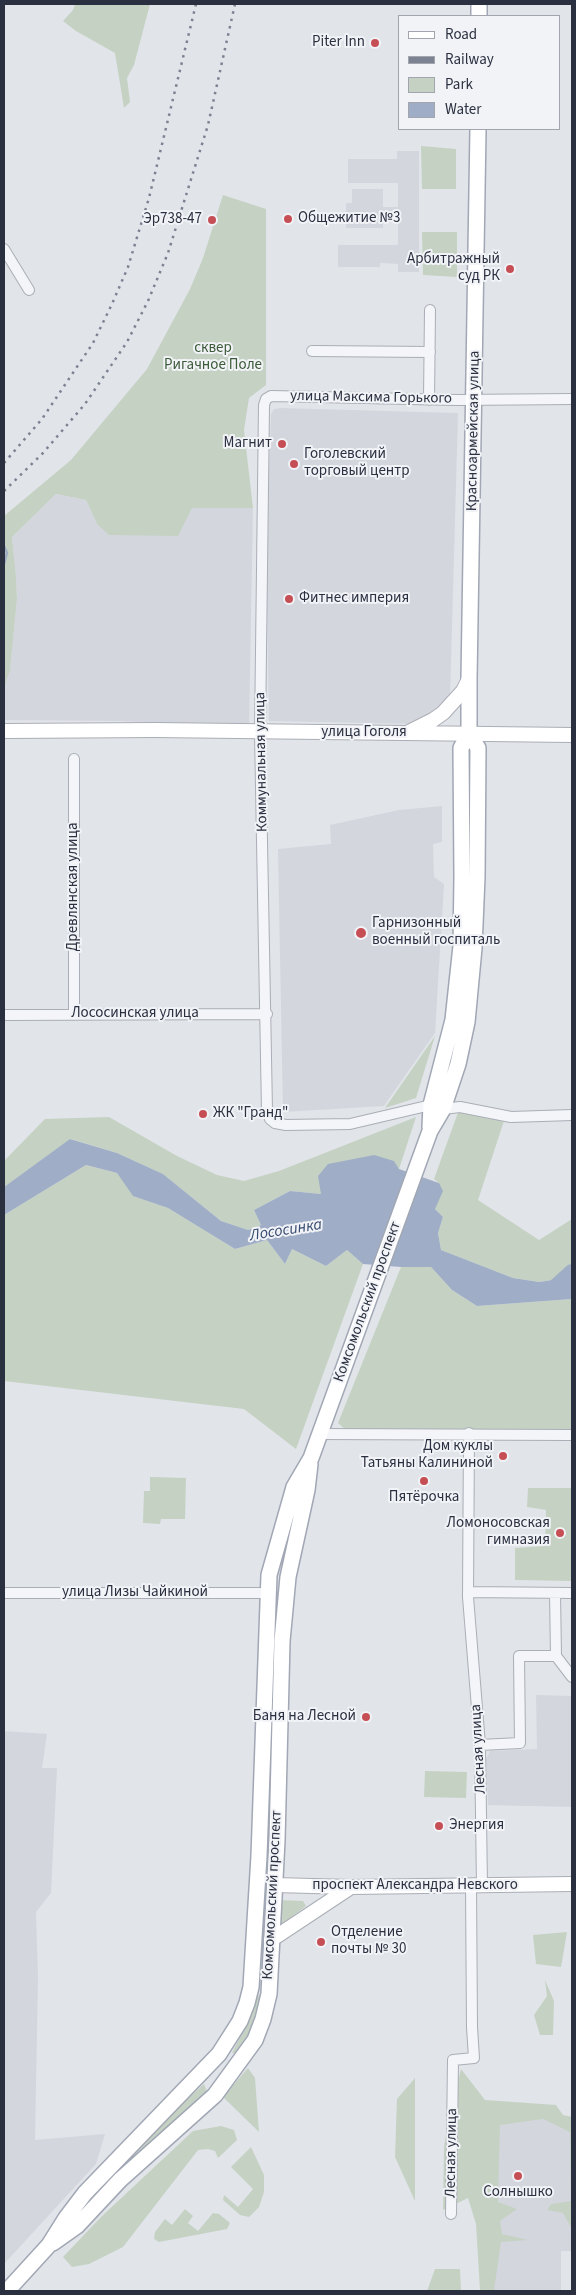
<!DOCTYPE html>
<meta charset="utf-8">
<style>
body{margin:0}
#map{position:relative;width:576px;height:2295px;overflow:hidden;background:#e1e4e9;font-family:"Source Sans 3",sans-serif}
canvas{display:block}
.frame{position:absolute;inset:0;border:5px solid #2b3040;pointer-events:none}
.legend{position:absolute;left:398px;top:15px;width:162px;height:115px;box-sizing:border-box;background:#f1f3f7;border:1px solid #a2a5ae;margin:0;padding:6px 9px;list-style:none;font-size:15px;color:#2b3040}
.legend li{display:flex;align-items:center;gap:10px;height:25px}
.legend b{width:25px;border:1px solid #a2a5ae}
</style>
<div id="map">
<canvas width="576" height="2295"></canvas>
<div class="frame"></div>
<ul class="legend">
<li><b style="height:6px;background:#fff"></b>Road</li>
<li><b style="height:6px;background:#7c8292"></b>Railway</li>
<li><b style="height:14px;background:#c5d2c3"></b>Park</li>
<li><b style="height:14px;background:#9faec6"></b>Water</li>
</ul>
</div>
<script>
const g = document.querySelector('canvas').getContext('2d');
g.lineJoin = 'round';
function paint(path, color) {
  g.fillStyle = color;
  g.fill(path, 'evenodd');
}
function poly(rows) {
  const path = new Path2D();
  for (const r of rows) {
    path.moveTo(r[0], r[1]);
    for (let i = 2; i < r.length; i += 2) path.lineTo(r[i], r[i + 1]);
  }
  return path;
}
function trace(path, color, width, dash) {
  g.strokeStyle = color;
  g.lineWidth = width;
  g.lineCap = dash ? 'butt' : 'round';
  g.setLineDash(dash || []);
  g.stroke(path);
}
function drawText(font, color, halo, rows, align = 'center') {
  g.font = font + ' "Source Sans 3",sans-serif';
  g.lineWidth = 4;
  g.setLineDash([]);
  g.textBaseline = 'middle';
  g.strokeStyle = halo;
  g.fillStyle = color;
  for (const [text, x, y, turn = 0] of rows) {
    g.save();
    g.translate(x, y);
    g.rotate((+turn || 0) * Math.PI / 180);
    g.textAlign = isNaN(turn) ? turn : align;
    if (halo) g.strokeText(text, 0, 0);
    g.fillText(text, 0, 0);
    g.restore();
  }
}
paint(poly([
 [397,151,419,151,419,272,398,272,398,264,380,263,380,267,338,267,338,245,398,245,398,214,383,214,383,228,346,228,346,203,352,203,352,189,383,189,383,207,398,207,398,183,348,183,348,159,397,159],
 [280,408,458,413,450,698,433,716,417,724,269,721,266,553,271,414,274,409],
 [56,494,86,500,97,524,192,508,253,508,249,728,120,721,4,720,4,688,10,671,17,599,16,576,12,537],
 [442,806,442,842,433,844,434,877,444,884,435,1033,384,1106,283,1112,278,849,331,844,330,825,399,810],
 [536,1695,572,1696,572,1807,488,1805,486,1759,490,1751,537,1749],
 [4,1731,47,1734,42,1768,57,1768,51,1893,36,1912,38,1977,35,2140,105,2134,96,2164,4,2264],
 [487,2113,572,2120,572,2251,561,2251,561,2291,485,2291]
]), '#d4d6de');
paint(poly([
 [75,4,150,4,134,65,127,78,130,102,124,108,115,53,76,31,63,21,73,10],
 [421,146,456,149,456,189,422,189],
 [223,195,266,209,266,385,249,398,244,430,253,508,192,508,178,536,109,535,97,524,86,500,56,494,12,537,16,576,17,599,10,671,4,688,4,516,71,460,147,369,190,289,203,258],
 [422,232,457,232,457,277,423,275],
 [435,1036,416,1098,385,1108],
 [460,1107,504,1121,478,1200,539,1240,572,1219,572,1277,539,1282,513,1278,441,1250,438,1233,443,1217,435,1209,439,1183,434,1179],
 [109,1117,177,1156,217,1175,244,1181,279,1171,416,1117,399,1169,321,1194,290,1191,254,1210,261,1225,248,1230,221,1221,163,1174,117,1153,71,1139,4,1187,4,1161,45,1119],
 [86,1165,117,1173,134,1196,168,1208,235,1249,267,1240,285,1264,292,1249,326,1266,347,1250,363,1264,296,1449,244,1409,4,1381,4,1215],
 [401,1267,431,1267,452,1290,477,1306,572,1299,572,1430,347,1431,338,1423],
 [150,1477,186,1478,185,1519,161,1519,160,1524,143,1523,144,1491,150,1491],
 [528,1488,572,1488,572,1581,515,1580,515,1548,545,1546,546,1510,527,1507],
 [425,1771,467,1772,466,1798,424,1797],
 [278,1900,303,1901,306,1906,280,1926],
 [567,1932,561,1967,536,1964,533,1935],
 [545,1980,554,2001,553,2035,540,2035,534,2015,547,1996],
 [259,1994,259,2000,249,2035,239,2053,232,2053,250,2018],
 [248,2068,255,2078,259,2132,223,2097],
 [461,2069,485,2100,556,2105,563,2115,572,2117,572,2229,563,2213,547,2210,551,2204,571,2201,570,2132,543,2119,500,2125,498,2202,517,2209,500,2221,502,2234,528,2240,501,2242,494,2291,480,2290,476,2224,468,2198,443,2210,444,2147,448,2122],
 [415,2078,415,2201,395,2157,397,2099],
 [204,2084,207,2092,119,2168,160,2124],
 [221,2126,234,2130,237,2140,218,2158,215,2151,208,2149,198,2150,123,2247,89,2264,72,2267,63,2257,102,2216,193,2131],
 [251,2147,264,2175,264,2192,259,2207,249,2217,240,2215,223,2200,224,2195,238,2207,253,2189,231,2167],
 [185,2209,193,2216,188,2223,198,2231,213,2213,219,2214,230,2223,227,2229,159,2242,154,2239,155,2232,165,2219,172,2225],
 [435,2269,460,2269,461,2291,427,2291]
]), '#c5d2c3');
paint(poly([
 [70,1139,117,1153,163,1174,221,1221,248,1230,261,1225,254,1210,290,1191,321,1194,318,1176,328,1164,374,1155,394,1161,399,1169,439,1183,443,1191,435,1209,443,1217,438,1233,441,1250,513,1278,539,1282,572,1277,572,1299,477,1306,452,1290,431,1267,401,1267,363,1264,347,1250,326,1266,292,1249,285,1264,267,1240,235,1249,168,1208,133,1196,117,1173,86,1165,4,1215,4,1187]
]), '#9faec6');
trace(poly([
 [4,546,7,553,4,564]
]), '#9faec6', 2.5);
trace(poly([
 [551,1291,572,1272]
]), '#9faec6', 16);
const street = poly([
 [4,249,29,290],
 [312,351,430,352],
 [429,400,430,310],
 [74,759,74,1015],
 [4,1015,267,1014],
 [431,1105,350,1124,286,1125,275,1123,270,1119,267,1111,260,733,264,405,266,399,271,396,457,400,572,399],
 [443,1109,460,1107,511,1117,572,1115],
 [320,1434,572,1435],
 [468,1592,572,1593],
 [4,1593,267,1593],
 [556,1656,572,1677],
 [480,1745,520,1743,519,1656,556,1656,555,1593],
 [451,2214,453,2060,474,2058,472,2027,471,1886,482,1886,480,1745,468,1597,469,1433]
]);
const secondary = poly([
 [4,731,155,730,572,735],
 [409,732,433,720,443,713,463,691,469,679],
 [274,1885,351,1887,572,1884],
 [271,1940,351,1887]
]);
const primary = poly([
 [479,16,479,4],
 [430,1127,431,1105,453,1020,461,946,462,877,461,748,469,733],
 [53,2243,77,2226,120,2180,215,2095,255,2040,263,2019,269,1994,277,1840,282,1641,288,1577,307,1490,310,1464],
 [7,2291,49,2245,66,2218,85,2193,219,2054,240,2021,247,2003,251,1987,259,1856,269,1575,294,1487,311,1458,430,1131,443,1109,458,1064,467,1022,474,948,477,877,478,748,469,733,469,679,478,129]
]);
trace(street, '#aaaeb6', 12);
trace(secondary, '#aaaeb6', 16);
trace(primary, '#a1a7b4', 18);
trace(street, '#f4f5f8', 10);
trace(secondary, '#fff', 14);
trace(primary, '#fff', 15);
trace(poly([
 [4,463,42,419,93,343,112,304,128,267,149,198,196,4],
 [4,491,43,453,85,404,127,342,148,301,168,253,208,125,235,4]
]), '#7c8292', 2.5, [2.5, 5]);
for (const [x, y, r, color] of [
 [375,43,5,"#c54f55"],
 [288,219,5,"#c54f55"],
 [212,220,5,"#c54f55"],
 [510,269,5,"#c54f55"],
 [282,444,5,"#c54f55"],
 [294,464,5,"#c54f55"],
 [289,599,5,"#c54f55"],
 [361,933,6,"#c54f55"],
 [203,1114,5,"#c54f55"],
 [503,1456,5,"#c54f55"],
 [424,1481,5,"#c54f55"],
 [560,1533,5,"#c54f55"],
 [366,1717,5,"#c54f55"],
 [439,1826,5,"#c54f55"],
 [321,1942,5,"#c54f55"],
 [518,2176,5,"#c54f55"]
]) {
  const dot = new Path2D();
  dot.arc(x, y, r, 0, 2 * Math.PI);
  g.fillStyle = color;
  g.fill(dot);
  trace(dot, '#f1f3f7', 2);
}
drawText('15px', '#2b3040', '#f1f3f7', [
 ["Piter Inn",365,43],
 ["Общежитие №3",298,219,"left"],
 ["Эр738-47",202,220],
 ["Арбитражный",500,260],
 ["суд РК",500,277],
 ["Магнит",272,444],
 ["Гоголевский",304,455,"left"],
 ["торговый центр",304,472,"left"],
 ["Фитнес империя",299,599,"left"],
 ["Гарнизонный",372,924,"left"],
 ["военный госпиталь",372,941,"left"],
 ["ЖК \"Гранд\"",213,1114,"left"],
 ["Дом куклы",493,1447],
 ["Татьяны Калининой",493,1464],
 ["Пятёрочка",424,1498,"center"],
 ["Ломоносовская",550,1524],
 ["гимназия",550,1541],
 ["Баня на Лесной",356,1717],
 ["Энергия",449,1826,"left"],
 ["Отделение",331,1933,"left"],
 ["почты № 30",331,1950,"left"],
 ["Солнышко",518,2193,"center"]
], 'right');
drawText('15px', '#3c5a39', '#f1f3f7', [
 ["сквер",213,349],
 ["Ригачное Поле",213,366]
]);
drawText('15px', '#2b3040', '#f1f3f7', [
 ["улица Максима Горького",371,398,1],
 ["Красноармейская улица",474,431,-89],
 ["улица Гоголя",364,733],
 ["Коммунальная улица",262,762,-91],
 ["Древлянская улица",74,887,-90],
 ["Лососинская улица",135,1014],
 ["Комсомольский проспект",368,1302,-70],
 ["улица Лизы Чайкиной",135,1593],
 ["Лесная улица",479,1749,-93],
 ["проспект Александра Невского",415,1886],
 ["Комсомольский проспект",273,1895,-87],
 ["Лесная улица",452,2153,-89]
]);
drawText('italic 16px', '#374b71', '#f1f3f7', [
 ["Лососинка",286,1231,-9]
]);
</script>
